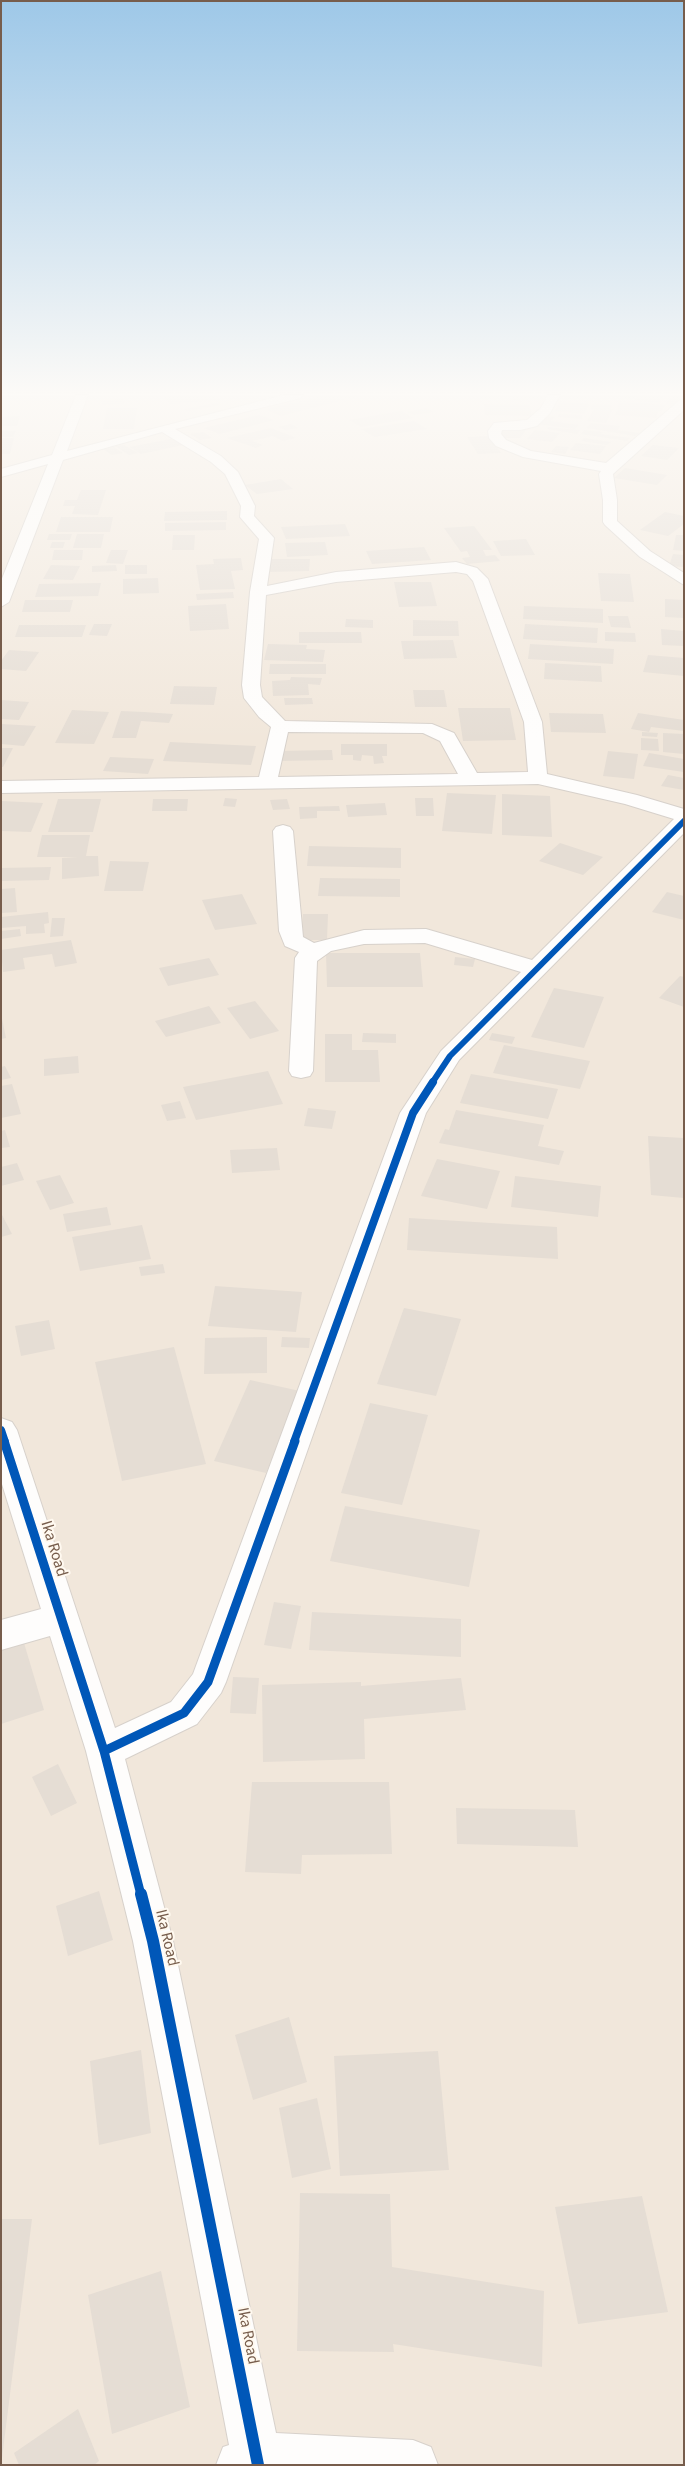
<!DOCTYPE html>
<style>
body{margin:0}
#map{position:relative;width:685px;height:2466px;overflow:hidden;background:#f8f4ed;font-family:"Source Sans 3",sans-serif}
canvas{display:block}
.frame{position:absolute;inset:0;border:2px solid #775d4c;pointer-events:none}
</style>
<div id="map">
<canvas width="685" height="2466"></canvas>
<div class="frame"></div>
</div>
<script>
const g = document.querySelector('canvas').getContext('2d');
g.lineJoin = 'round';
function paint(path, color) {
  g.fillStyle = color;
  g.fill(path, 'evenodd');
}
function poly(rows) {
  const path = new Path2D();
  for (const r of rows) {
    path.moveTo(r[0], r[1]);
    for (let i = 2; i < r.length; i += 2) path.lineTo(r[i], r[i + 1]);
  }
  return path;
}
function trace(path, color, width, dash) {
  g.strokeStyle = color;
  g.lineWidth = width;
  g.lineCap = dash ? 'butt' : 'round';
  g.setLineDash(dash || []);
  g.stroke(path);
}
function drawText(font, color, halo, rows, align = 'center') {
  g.font = font + ' "Source Sans 3",sans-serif';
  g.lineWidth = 4;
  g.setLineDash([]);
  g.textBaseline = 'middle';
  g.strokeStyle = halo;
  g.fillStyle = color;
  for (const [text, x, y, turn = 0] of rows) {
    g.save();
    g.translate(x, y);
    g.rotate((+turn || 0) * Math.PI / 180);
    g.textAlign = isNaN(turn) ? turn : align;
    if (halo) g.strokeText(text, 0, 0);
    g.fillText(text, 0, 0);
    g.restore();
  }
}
paint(poly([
 [1,395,684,395,684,2465,1,2465]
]), '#f1e7db');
paint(poly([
 [173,395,215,395,220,400,170,404,165,397],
 [326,395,364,395,281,416,265,409],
 [479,395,506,395,508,397,481,398],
 [509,395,540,395,543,399,512,400],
 [559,395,585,395,586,398,559,397],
 [603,395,636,395,633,399],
 [640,395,665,395,659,403,635,400],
 [673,395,683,395,674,404,666,403],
 [123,399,125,403,103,405,101,400],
 [560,401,589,404,584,414,555,411],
 [620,401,665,405,662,411,658,411,656,418,615,415,618,408,623,408,617,407],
 [217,403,221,405,188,411,184,409],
 [484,404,529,405,532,416,485,415],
 [592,404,612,405,611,409,613,409,606,423,587,421,594,409,591,409],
 [107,408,137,408,134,429,103,429],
 [427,408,434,412,414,415,407,412],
 [401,411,413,418,361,427,349,420],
 [559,414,582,415,582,419,558,417],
 [259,415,274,420,220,434,204,428],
 [20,416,17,426,1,426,1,417],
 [544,416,555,417,551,421,579,425,575,429,536,424],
 [414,421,427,429,375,437,361,429],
 [591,423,620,426,618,430,639,433,635,436,587,428],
 [291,424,298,428,285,430,278,427],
 [548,427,568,429,580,430,577,434,547,429],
 [271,428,296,438,283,441,273,436,252,441,263,445,256,448,227,438],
 [503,428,526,430,520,438,498,438],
 [535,430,560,433,552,442,527,439],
 [584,430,602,432,600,434,630,438,627,441,581,434],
 [1,431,16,431,13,437,1,437],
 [203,432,212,438,200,440,190,434],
 [490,436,501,453,478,454,467,437],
 [1,438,14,438,10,454,1,454],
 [584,438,611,442,607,445,581,441],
 [171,439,183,445,141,454,129,447],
 [576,443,606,446,600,454,570,450],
 [124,445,138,453,129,455,115,446],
 [653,445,679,448,667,460,641,456],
 [556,446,569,447,565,454,551,452],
 [114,447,123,453,112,455,103,449],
 [625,468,667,475,657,485,614,478],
 [281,479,293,489,257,494,245,485],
 [81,490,106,490,98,515,72,514,75,506,63,506,65,500,77,500],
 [227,511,227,520,164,521,165,512],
 [665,512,684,516,684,524,668,536,640,530],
 [61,517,113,517,110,532,56,532],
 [226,522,226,530,165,531,165,523],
 [345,524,350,536,286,539,281,527],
 [474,526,492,550,483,550,486,556,495,555,500,561,467,564,462,558,470,557,467,551,461,552,444,528],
 [49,534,72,534,70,540,47,540],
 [77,534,104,534,101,548,73,548],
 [173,535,195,535,194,550,172,550],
 [676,535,684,535,684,551,673,550],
 [526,539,535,555,501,556,493,541],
 [52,542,65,542,63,548,50,548],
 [325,542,328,555,287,557,285,543],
 [424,547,431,560,372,564,366,551],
 [54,550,83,550,82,560,52,560],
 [111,550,128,550,123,564,106,563],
 [673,554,684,555,684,567,669,566],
 [241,558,243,570,231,571,235,589,200,590,196,565,214,564,213,559],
 [266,559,310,559,309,571,266,572],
 [51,565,80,566,73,580,43,579],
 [116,565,117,571,92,572,92,566],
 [125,565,147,565,147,574,125,574],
 [598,573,630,574,634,602,601,601],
 [158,578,159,593,123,594,123,579],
 [394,582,431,582,437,606,399,607],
 [101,583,98,596,35,597,39,584],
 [233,592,234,598,197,600,196,594],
 [665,599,684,600,684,618,665,617],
 [25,600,73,600,70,612,22,612],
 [226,604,229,629,190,631,188,606],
 [524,606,603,609,603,623,523,619],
 [608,616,628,616,631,628,611,627],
 [346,619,373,620,373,628,345,627],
 [413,620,458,621,459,636,413,636],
 [94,624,112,624,107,636,89,635],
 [525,624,598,628,597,643,523,639],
 [19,625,86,625,82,637,15,637],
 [661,629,684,631,684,646,662,645],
 [299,632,361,632,362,643,299,643],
 [605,632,635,633,636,642,605,641],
 [453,640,457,658,404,659,401,641],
 [268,644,307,645,306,649,325,650,323,662,264,660],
 [530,644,614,649,613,664,528,659],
 [9,650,39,652,26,671,1,669,1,661],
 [648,655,684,658,684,676,643,672],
 [545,663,601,666,602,682,544,679],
 [270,664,326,664,326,674,269,674],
 [291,677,322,678,320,685,308,684,309,695,273,696,272,681,290,680],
 [174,686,217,687,214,705,170,704],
 [413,690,444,690,447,707,415,707],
 [284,698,312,698,313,704,285,705],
 [1,700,29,702,19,720,1,719],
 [458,708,510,708,516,740,463,741],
 [72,710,109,712,94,744,55,743],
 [121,711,144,712,173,714,169,723,141,721,136,738,112,738],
 [549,713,603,714,606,733,551,732],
 [638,713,684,720,684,731,651,727,649,732,631,729],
 [1,724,36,726,24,746,1,744],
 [642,732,658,733,657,737,642,736],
 [663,733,684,734,684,754,663,752],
 [641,738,658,739,659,751,641,750],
 [170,742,256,746,251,765,163,761],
 [341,744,387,744,387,756,382,756,384,763,374,764,373,756,362,755,361,761,353,760,353,755,341,755],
 [1,748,13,748,3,767,1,767],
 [332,750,333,760,278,761,278,751],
 [608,751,638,754,634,779,603,776],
 [649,753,684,759,684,772,643,766],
 [110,757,154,759,148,774,103,771],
 [668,775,684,778,684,790,661,786],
 [447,793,496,795,492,834,442,831],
 [502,794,550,796,552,837,502,835],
 [225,798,237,799,235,807,223,806],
 [415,798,433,798,434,816,416,816],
 [58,799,101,799,93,832,48,832],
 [153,799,188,799,187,811,152,811],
 [287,799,290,809,273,810,270,800],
 [2,801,43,803,31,832,1,831],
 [385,803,387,815,348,817,346,805],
 [339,806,340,811,317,811,317,818,300,819,299,807],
 [42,835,90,835,86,856,98,856,99,876,62,879,62,858,78,857,37,857],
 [560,843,603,857,583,875,539,861],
 [309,846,401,848,401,868,307,866],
 [110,861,149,862,143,891,104,891],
 [51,867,49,880,1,881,1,868],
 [320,878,400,879,400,897,318,896],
 [15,888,17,912,1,913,1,889],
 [667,892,684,896,684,920,652,912],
 [242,894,257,924,215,930,202,900],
 [48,912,49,923,44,924,45,933,26,934,26,926,1,928,1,917],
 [303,914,328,914,327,940,301,940],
 [52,918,65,918,63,936,50,937],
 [20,929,21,936,1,939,1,931],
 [71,940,77,963,55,967,52,954,23,958,25,969,3,972,1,950],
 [326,953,420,953,423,987,327,987],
 [455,957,475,959,473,967,454,965],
 [209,958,219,975,168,986,159,968],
 [680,976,684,977,684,1007,659,998],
 [554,988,604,997,584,1048,531,1037],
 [255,1001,279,1031,250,1039,227,1008],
 [209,1006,221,1023,166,1037,155,1021],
 [1,1014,6,1038,1,1039],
 [363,1033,396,1034,396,1043,362,1042],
 [492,1033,515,1037,512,1044,489,1040],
 [325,1034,352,1034,352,1050,378,1050,380,1082,325,1082],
 [504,1045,590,1061,580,1089,493,1073],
 [78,1056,79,1073,44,1076,44,1059],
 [5,1066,11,1078,1,1080,1,1067],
 [268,1071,283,1104,196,1120,183,1087],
 [471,1074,558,1089,548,1119,460,1103],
 [12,1084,21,1114,1,1118,1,1086],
 [180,1101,186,1118,167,1121,161,1105],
 [308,1108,336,1111,332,1129,304,1126],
 [456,1110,544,1125,538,1146,564,1151,559,1165,439,1143,445,1129,449,1130],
 [5,1130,10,1147,1,1148,1,1131],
 [648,1136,684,1138,684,1198,651,1195],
 [277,1148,280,1170,232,1173,230,1150],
 [437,1159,500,1171,487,1209,421,1196],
 [17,1163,24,1180,1,1186,1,1167],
 [60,1175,74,1203,50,1210,36,1181],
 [515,1176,601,1186,598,1217,511,1207],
 [107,1207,111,1225,67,1232,63,1214],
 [1,1213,12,1234,1,1237],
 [409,1218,557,1227,558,1259,407,1250],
 [142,1225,151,1259,80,1271,72,1237],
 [163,1264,165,1273,141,1276,139,1267],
 [215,1286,302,1292,296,1332,208,1326],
 [404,1308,461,1319,436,1396,377,1384],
 [49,1320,55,1349,21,1356,15,1326],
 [267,1337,267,1373,204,1374,205,1338],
 [282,1337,310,1338,309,1348,281,1347],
 [174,1347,206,1464,122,1481,95,1362],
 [250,1380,300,1391,266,1473,214,1461],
 [370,1403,428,1415,402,1505,341,1493],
 [345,1506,480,1530,469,1587,330,1561],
 [274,1602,301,1606,291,1649,264,1645],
 [312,1612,461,1619,461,1657,309,1650],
 [24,1643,44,1710,1,1724,1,1650],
 [233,1677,259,1678,256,1714,230,1713],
 [461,1678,466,1710,364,1719,365,1759,263,1762,262,1685,361,1682,361,1686],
 [58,1764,77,1803,51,1816,32,1777],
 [252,1782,389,1782,392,1854,302,1855,301,1874,245,1872],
 [456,1808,575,1810,578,1847,457,1844],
 [99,1891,113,1940,68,1956,56,1906],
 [289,2017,307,2082,253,2100,235,2035],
 [141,2050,151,2133,99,2145,90,2061],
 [438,2051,449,2170,340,2176,334,2056],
 [317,2098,331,2169,292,2178,279,2108],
 [300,2193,390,2194,392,2267,544,2291,542,2367,393,2344,394,2352,297,2351],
 [642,2196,668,2312,578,2324,555,2207],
 [1,2219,32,2219,2,2458,1,2458],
 [161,2271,190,2407,112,2434,88,2295],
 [78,2409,99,2461,94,2465,19,2465,14,2453]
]), '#e5ddd4');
const minor = poly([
 [76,395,88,395,67,451,284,395,303,395,301,398,175,429,221,456,238,472,255,506,254,516,274,538,267,586,336,572,456,562,477,568,488,579,542,722,547,774,637,795,684,809,684,833,459,1060,426,1113,226,1682,221,1693,197,1724,125,1759,173,1941,276,2433,413,2440,431,2447,438,2465,216,2465,223,2447,229,2445,133,1941,86,1751,50,1636,1,1650,1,1620,41,1609,1,1481,1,1418,12,1422,17,1430,115,1728,171,1702,193,1674,400,1113,441,1051,521,972,425,943,364,944,331,951,317,961,313,1071,310,1076,301,1078,292,1076,289,1071,295,958,299,952,285,946,279,931,273,831,276,827,283,825,290,827,293,831,303,937,314,943,364,930,426,929,532,960,674,819,625,804,538,784,1,793,1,781,259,777,271,727,259,717,244,698,242,685,250,592,259,539,240,517,241,506,225,474,211,462,162,432,63,460,9,602,1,607,1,581,48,464,1,477,1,469,52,455,76,395],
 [456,572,467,574,473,581,524,722,528,772,477,773,454,733,432,724,285,721,262,697,260,685,266,595,336,582,456,572],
 [288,732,423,733,440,741,458,774,278,777,288,732],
 [548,395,560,395,550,413,537,426,520,430,502,430,501,434,506,440,531,451,606,463,680,400,684,399,684,410,613,474,617,500,617,521,650,551,684,573,684,585,640,557,605,525,603,522,603,500,599,474,601,471,523,457,496,446,489,438,488,431,494,423,527,420,541,408,548,395]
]);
trace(minor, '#d7d1cb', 2);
paint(minor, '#fefdfc');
trace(poly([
 [432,1083,450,1056,684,821]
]), '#0057b8', 6);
trace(poly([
 [1,1430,5,1442],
 [294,1442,413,1113,433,1082]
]), '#0057b8', 8);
trace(poly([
 [4,1441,104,1751,141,1895],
 [104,1751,184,1713,208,1682,295,1441]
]), '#0057b8', 9);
trace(poly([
 [141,1894,153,1941,258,2465]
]), '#0057b8', 12);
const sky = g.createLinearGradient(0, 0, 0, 740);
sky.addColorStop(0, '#9ec8e8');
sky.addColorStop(0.53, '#fcfaf7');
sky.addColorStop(1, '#fcfaf700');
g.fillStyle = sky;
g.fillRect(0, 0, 685, 740);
drawText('16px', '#775d4c', '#fff9f0', [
 ["Ika Road",53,1549,73],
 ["Ika Road",166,1938,77],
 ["Ika Road",247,2336,79]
]);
</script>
